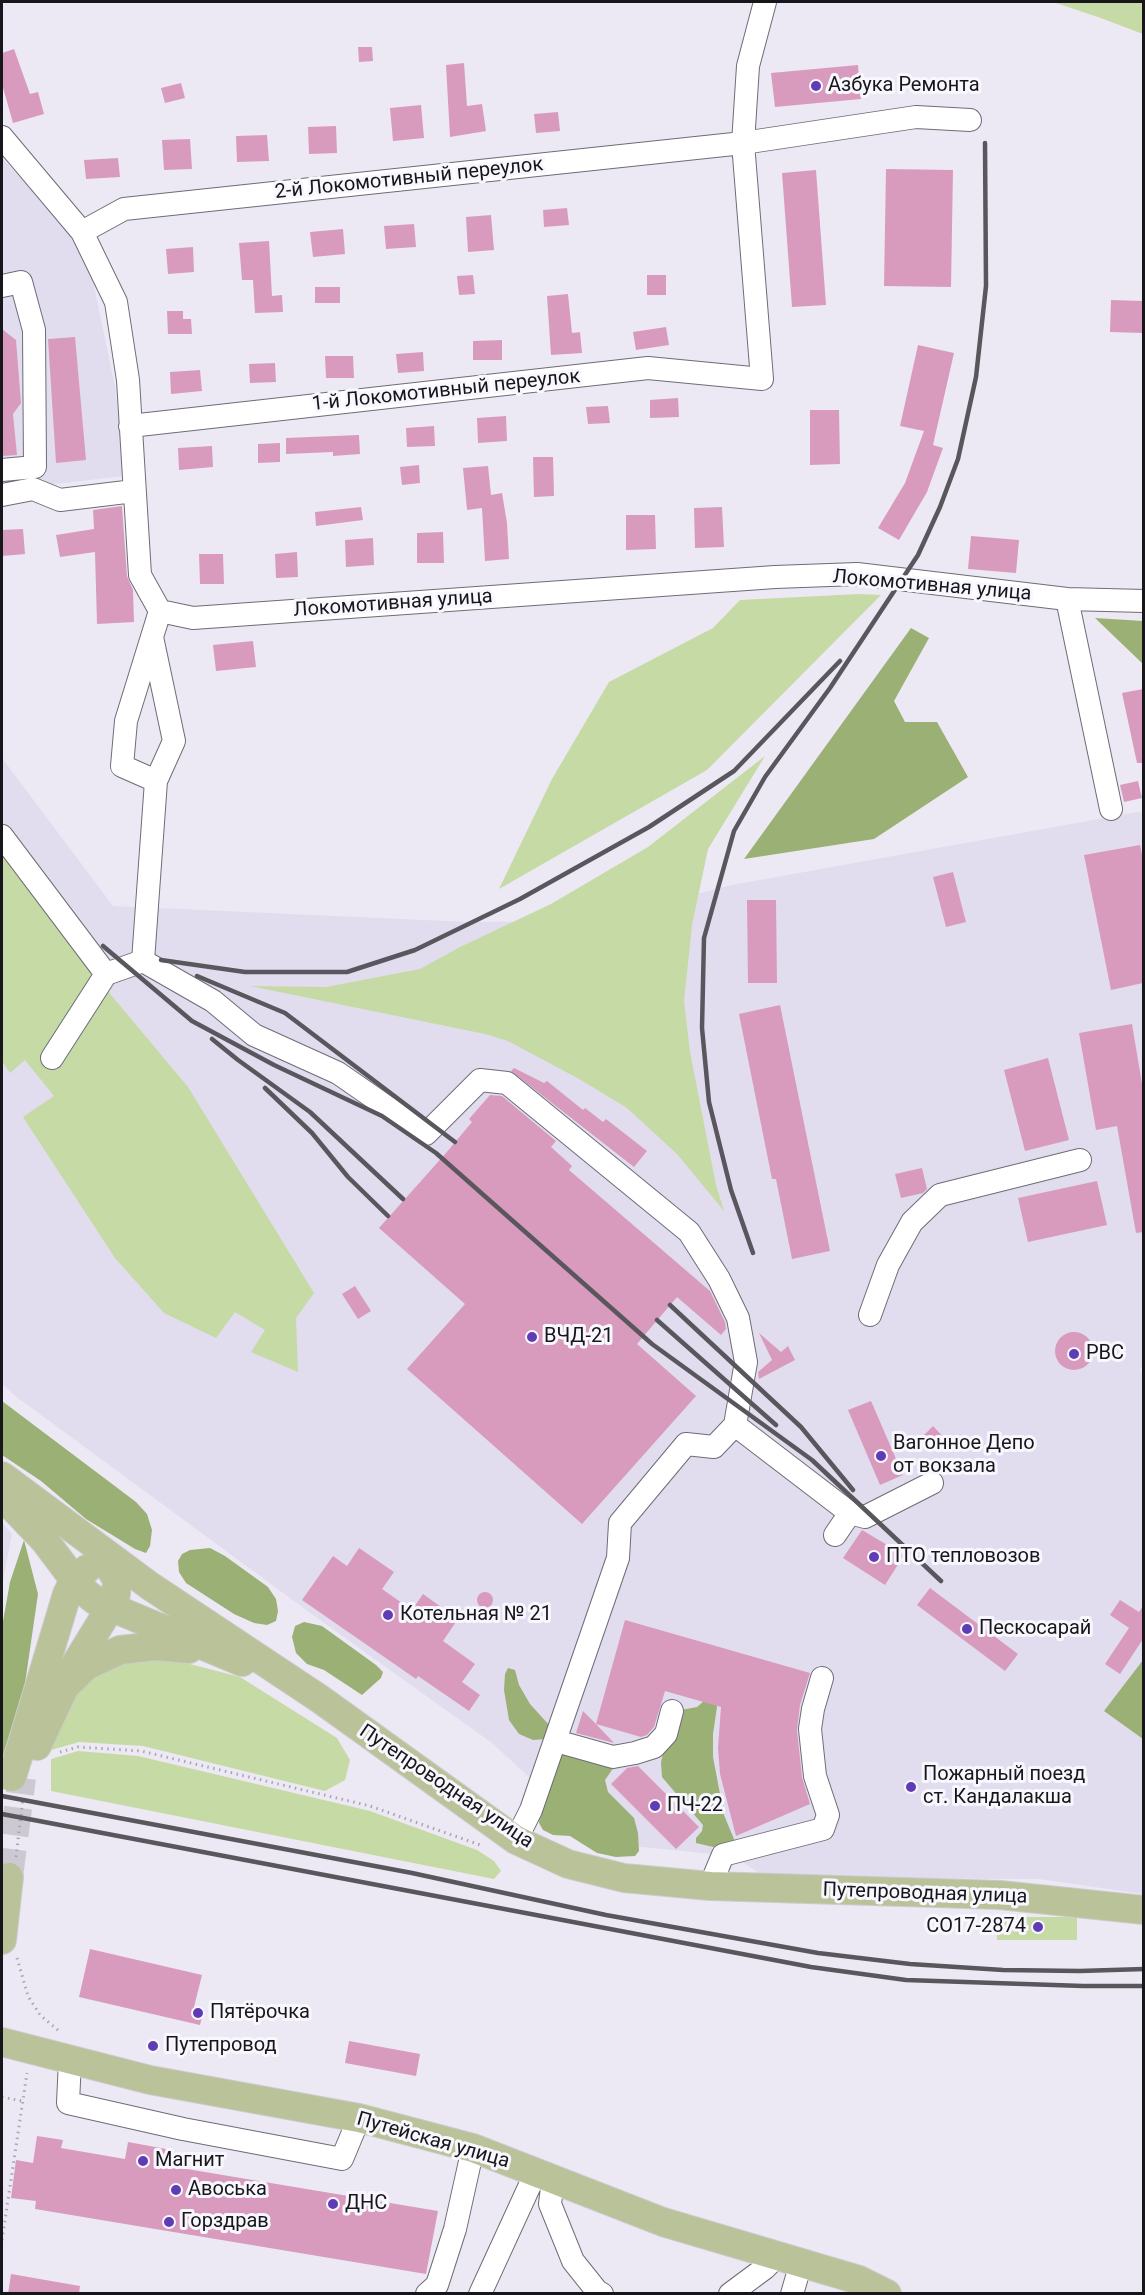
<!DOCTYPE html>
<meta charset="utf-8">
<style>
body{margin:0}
#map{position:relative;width:1145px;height:2295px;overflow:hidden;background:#ece9f4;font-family:Roboto,sans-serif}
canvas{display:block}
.frame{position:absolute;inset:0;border:3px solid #17161a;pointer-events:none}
</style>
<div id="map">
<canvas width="1145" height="2295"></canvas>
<div class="frame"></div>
</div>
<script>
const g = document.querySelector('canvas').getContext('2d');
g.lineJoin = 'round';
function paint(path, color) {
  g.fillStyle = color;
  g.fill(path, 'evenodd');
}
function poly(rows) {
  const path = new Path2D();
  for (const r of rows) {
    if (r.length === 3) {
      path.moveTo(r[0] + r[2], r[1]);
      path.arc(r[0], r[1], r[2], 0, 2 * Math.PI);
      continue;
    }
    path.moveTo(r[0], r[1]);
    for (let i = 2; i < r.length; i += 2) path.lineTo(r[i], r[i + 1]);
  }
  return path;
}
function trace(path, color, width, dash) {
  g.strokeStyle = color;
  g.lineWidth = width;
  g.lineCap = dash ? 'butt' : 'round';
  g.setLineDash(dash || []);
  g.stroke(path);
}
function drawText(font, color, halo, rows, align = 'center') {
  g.font = font + ' Roboto,sans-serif';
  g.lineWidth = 6;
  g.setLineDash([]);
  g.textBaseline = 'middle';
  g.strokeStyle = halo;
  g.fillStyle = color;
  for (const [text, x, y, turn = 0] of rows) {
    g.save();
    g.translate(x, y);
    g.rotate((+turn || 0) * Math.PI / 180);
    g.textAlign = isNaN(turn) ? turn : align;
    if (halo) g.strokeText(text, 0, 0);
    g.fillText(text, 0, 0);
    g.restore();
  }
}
paint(poly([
 [2,158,86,247,115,387,125,476,2,490],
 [2,758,113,906,468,922,592,921,732,885,1143,811,1144,1366,1140,1369,1144,1383,1143,1894,1039,1879,767,1878,733,1856,601,1843,492,1743,313,1615,14,1395,2,1383],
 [2,1523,12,1534,2,1586]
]), '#e1ddef');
paint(poly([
 [1053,2,1143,2,1143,34,1098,17],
 [859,594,881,595,707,770,499,889,552,779,609,682,713,628,740,600],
 [765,756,708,849,692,925,684,1001,690,1052,716,1185,724,1211,677,1154,627,1108,581,1080,508,1041,485,1034,250,986,326,987,420,969,460,947,551,904,648,847],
 [2,850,91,971,188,1087,314,1293,296,1318,298,1372,251,1352,265,1330,235,1312,216,1338,164,1313,115,1258,23,1117,54,1096,25,1060,10,1073,2,1061],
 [139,1659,186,1663,240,1677,337,1738,350,1760,345,1780,325,1791,143,1746,79,1742,51,1750,51,1739,76,1687,105,1666],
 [78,1751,138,1756,370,1811,477,1850,494,1861,501,1871,494,1879,51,1791,51,1759],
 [997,1917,1077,1917,1077,1940,997,1940]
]), '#c5daa4');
paint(poly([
 [1095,618,1143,621,1143,664],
 [911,628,929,638,894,701,905,722,937,722,968,777,874,839,744,859],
 [2,1401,136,1502,147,1514,152,1530,150,1546,146,1553,135,1549,86,1519,41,1481,2,1455],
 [24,1540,38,1594,20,1718,2,1764,2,1627,10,1582],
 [210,1548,225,1556,268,1587,276,1599,278,1611,276,1621,267,1625,254,1623,234,1614,186,1583,179,1572,178,1561,182,1554,190,1550],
 [304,1622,322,1626,376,1665,383,1672,381,1678,362,1695,324,1670,307,1664,296,1653,292,1637,295,1626],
 [1143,1660,1143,1739,1104,1711],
 [508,1668,515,1670,519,1685,530,1704,550,1726,546,1739,533,1740,519,1734,509,1720,504,1690,505,1674],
 [704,1701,715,1701,717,1707,713,1734,713,1757,724,1815,736,1844,722,1849,696,1843,696,1838,702,1831,703,1825,662,1777,661,1762,664,1750,681,1710,697,1707],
 [557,1753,614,1767,605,1780,608,1792,634,1818,638,1833,639,1851,635,1856,616,1857,597,1853,570,1836,553,1835,543,1830,539,1823,540,1809]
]), '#9ab075');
paint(poly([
 [358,47,372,47,373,61,359,62],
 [14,49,30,94,38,92,44,114,13,123,2,84,2,53],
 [464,63,467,106,482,104,486,131,450,137,446,65],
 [858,65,861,99,775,107,771,73],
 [181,83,185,98,165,103,161,88],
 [421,105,424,138,393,141,390,108],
 [558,112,560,131,536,133,534,114],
 [336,126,337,153,309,154,308,127],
 [267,135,269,161,237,162,236,136],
 [190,139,192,169,164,170,162,140],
 [118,158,120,177,86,179,84,160],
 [886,169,953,170,951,287,884,286],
 [816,170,826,305,792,307,782,173],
 [567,208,569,225,544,227,543,210],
 [491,215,494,250,468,252,466,217],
 [414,224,416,247,386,249,384,226],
 [343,229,345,254,313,257,310,232],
 [269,241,272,296,282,295,283,312,255,313,253,280,242,280,239,243],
 [193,247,194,272,168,274,166,249],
 [473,275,475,294,459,295,457,276],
 [647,275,666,275,666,295,647,295],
 [315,287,340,287,340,303,315,303],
 [568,294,572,333,580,332,582,353,551,355,547,296],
 [1111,300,1143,301,1143,333,1110,332],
 [167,311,183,311,183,319,191,319,192,334,168,334],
 [666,327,669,345,636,350,633,332],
 [2,329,16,340,21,403,13,414,17,455,2,456],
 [75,337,86,460,56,463,48,339],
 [502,340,502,360,473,360,473,341],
 [918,345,954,353,933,445,943,448,927,492,899,540,878,528,905,483,924,431,900,426],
 [423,352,424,371,398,373,396,354],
 [325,356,353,356,354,378,326,378],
 [275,363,276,382,250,383,249,364],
 [200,370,202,391,171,394,170,372],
 [678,398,679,417,650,418,650,400],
 [608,406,610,423,588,424,586,407],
 [810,410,839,410,840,464,810,465],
 [506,416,507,441,478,443,477,418],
 [434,426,435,446,407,447,406,428],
 [359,435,360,454,333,456,333,452,286,454,286,438],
 [280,443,280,462,258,463,258,444],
 [212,446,213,467,179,470,178,448],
 [533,457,553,457,554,496,534,497],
 [419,465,420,483,402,485,400,467],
 [488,466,491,495,502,493,507,523,509,559,485,561,482,508,467,510,463,468],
 [122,506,127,576,133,590,134,622,97,624,95,552,60,557,56,535,94,529,93,510],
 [361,507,363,520,316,526,315,512],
 [722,507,724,547,695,548,694,508],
 [626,515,655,515,656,549,626,550],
 [23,529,25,554,2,556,2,530],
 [443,532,444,563,417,563,417,533],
 [971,536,1019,540,1016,573,968,569],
 [373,538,374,565,346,567,345,540],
 [297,552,298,577,276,578,275,554],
 [199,554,223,554,224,584,200,584],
 [253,641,256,667,216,671,213,645],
 [1143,689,1143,763,1137,763,1122,693],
 [1138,781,1142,798,1124,802,1120,785],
 [1140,845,1143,860,1143,983,1111,990,1084,855],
 [953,872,966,922,946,927,933,877],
 [747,900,776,900,777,983,748,983],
 [780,1005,830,1251,792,1259,776,1179,772,1179,739,1014],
 [1132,1024,1143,1090,1143,1232,1136,1233,1117,1126,1096,1130,1079,1033],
 [1048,1058,1069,1140,1025,1151,1004,1070],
 [514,1068,544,1083,547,1081,583,1110,585,1108,603,1122,606,1119,647,1151,634,1167,511,1071],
 [490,1095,502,1096,556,1141,551,1147,572,1166,569,1170,710,1291,725,1322,726,1329,721,1335,677,1297,637,1344,696,1396,582,1524,407,1369,465,1304,379,1228,446,1153,472,1122,469,1119],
 [922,1168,927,1189,923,1193,901,1198,895,1174],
 [1097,1181,1107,1225,1028,1242,1018,1198],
 [355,1286,371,1311,358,1319,342,1294],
 [1074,1351,19],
 [759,1333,781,1352,788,1346,795,1360,759,1379,758,1372,772,1360],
 [871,1401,903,1475,880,1485,848,1410],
 [933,1426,946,1440,936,1450,923,1436],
 [862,1530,904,1555,885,1585,843,1558],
 [359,1548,394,1572,382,1589,412,1610,423,1594,458,1619,443,1641,475,1664,462,1682,480,1695,469,1711,418,1676,416,1679,302,1600,333,1556,347,1566],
 [930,1588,1018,1654,1005,1671,917,1605],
 [485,1600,8],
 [1120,1600,1139,1612,1143,1606,1143,1639,1120,1674,1105,1664,1129,1628,1110,1615],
 [625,1620,810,1673,800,1705,797,1730,802,1777,810,1804,736,1836,720,1774,718,1748,721,1707,665,1691,654,1727,647,1735,641,1737,596,1724,614,1743,576,1733,583,1711,596,1724],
 [638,1766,699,1827,676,1849,611,1784,627,1768],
 [90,1949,202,1975,194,2007,204,2009,200,2025,79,1997],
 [349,2041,420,2054,416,2076,345,2063],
 [37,2136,63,2140,61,2148,125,2159,128,2142,166,2149,163,2165,438,2211,426,2274,35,2209,36,2201,11,2198,16,2160,33,2163],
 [11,2274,80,2286,79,2294,8,2294]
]), '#d89bbe');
trace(poly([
 [9,1877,22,1778]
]), '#ccc9d3', 28, [28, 14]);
const minor = poly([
 [2,137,82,232,116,302,128,380,140,575,160,611,193,618,775,577,857,574,1067,599,1144,601],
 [82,232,124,209,743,143,916,117,970,120],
 [2,286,21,282,34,330,35,467,2,470],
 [130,426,648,368,762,379,743,143,748,66,765,2],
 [2,495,33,489,60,500,134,491],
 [1067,599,1111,809],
 [152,637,174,741,156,781,122,766,126,721,160,611],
 [2,836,106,974,143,961,213,1001,254,1035,338,1073,426,1134,480,1080,507,1083,689,1232,719,1279,738,1318,746,1362,735,1425,714,1447,686,1444,620,1523,618,1558,531,1810,516,1840],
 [143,961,156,781],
 [52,1058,106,974],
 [870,1315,888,1265,912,1222,940,1195,1080,1160],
 [735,1425,850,1513,835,1535],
 [850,1513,865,1517,932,1483],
 [556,1741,613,1757,635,1753,654,1747,666,1734,672,1711],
 [710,1886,723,1855,823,1829,828,1815,815,1776,810,1729,813,1709,822,1678],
 [70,2060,68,2103,183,2129,342,2159,359,2118],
 [553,2179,550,2204,573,2261,597,2291,602,2294],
 [427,2294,437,2285,455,2229,473,2148],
 [480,2294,536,2172],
 [730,2294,765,2268,777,2256],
 [792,2294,801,2263]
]);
const major = poly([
 [2,1476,150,1586,320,1699,516,1840,568,1864,624,1878,710,1886,1000,1895,1144,1910],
 [2,1496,45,1541,81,1589,96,1601,242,1662],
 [71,1681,86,1666,120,1650,156,1646,189,1649],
 [37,1746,75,1665,110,1608,116,1594,117,1579,100,1554],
 [12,1777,67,1594,74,1580,87,1569],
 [2,1940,9,1877],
 [2,2042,150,2080,359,2118,473,2148,663,2222,859,2280,887,2294]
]);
trace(minor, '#6e6c75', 24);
trace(major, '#cccccd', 30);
trace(poly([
 [60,1752,78,1747,141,1751,370,1806,483,1846],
 [16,1857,23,1798],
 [17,1958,28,1996,40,2015,59,2031],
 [2,2097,22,2101],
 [2,2240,27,2073]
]), '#a8a6af', 3, [1.5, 4.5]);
trace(minor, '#fff', 22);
trace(major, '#bac29a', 28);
trace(poly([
 [103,946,192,1021,274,1065,382,1116,436,1153,652,1344,812,1460,941,1581],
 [161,960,245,972,347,972,415,950,520,899,649,827,734,771,840,661],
 [197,976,285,1013,455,1142],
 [212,1039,238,1060,310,1112,403,1199],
 [265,1088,312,1133,348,1177,388,1216],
 [753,1253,731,1190,709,1102,702,1028,704,938,734,831,765,777,830,688,918,555,940,507,958,459,976,377,986,286,985,143],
 [670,1305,801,1427,853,1490],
 [657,1320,776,1425],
 [2,1796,412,1873,606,1915,818,1953,910,1964,1003,1970,1080,1971,1144,1969],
 [2,1814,811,1967,906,1980,1083,1986,1144,1986]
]), '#59575d', 4.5);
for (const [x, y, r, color] of [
 [816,86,6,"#603cb4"],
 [532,1337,6,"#603cb4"],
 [1074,1354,6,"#603cb4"],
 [881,1456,6,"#603cb4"],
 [874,1557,6,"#603cb4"],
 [388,1615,6,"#603cb4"],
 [967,1629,6,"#603cb4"],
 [911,1787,6,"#603cb4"],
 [655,1806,6,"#603cb4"],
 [1038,1927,6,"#603cb4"],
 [198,2013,6,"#603cb4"],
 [153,2046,6,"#603cb4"],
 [143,2161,6,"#603cb4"],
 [176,2190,6,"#603cb4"],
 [333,2204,6,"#603cb4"],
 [169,2222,6,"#603cb4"]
]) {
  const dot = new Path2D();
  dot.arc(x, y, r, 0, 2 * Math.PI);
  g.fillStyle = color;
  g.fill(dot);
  trace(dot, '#f9f7fe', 2);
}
drawText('20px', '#17161a', '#f9f7fe', [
 ["Азбука Ремонта",828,86],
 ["ВЧД-21",544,1337],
 ["РВС",1086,1354],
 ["Вагонное Депо",893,1444],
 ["от вокзала",893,1467],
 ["ПТО тепловозов",886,1557],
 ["Котельная № 21",400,1615],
 ["Пескосарай",979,1629],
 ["Пожарный поезд",923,1775],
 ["ст. Кандалакша",923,1798],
 ["ПЧ-22",667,1806],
 ["СО17-2874",1026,1927,"right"],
 ["Пятёрочка",210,2013],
 ["Путепровод",165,2046],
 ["Магнит",155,2161],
 ["Авоська",188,2190],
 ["ДНС",345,2204],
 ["Горздрав",181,2222]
], 'left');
drawText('20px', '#17161a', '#f9f7fe', [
 ["2-й Локомотивный переулок",409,179,-6],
 ["1-й Локомотивный переулок",446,391,-6],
 ["Локомотивная улица",932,586,5],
 ["Локомотивная улица",393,604,-4],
 ["Путепроводная улица",446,1787,34],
 ["Путепроводная улица",925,1894,2],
 ["Путейская улица",433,2141,16]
]);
</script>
